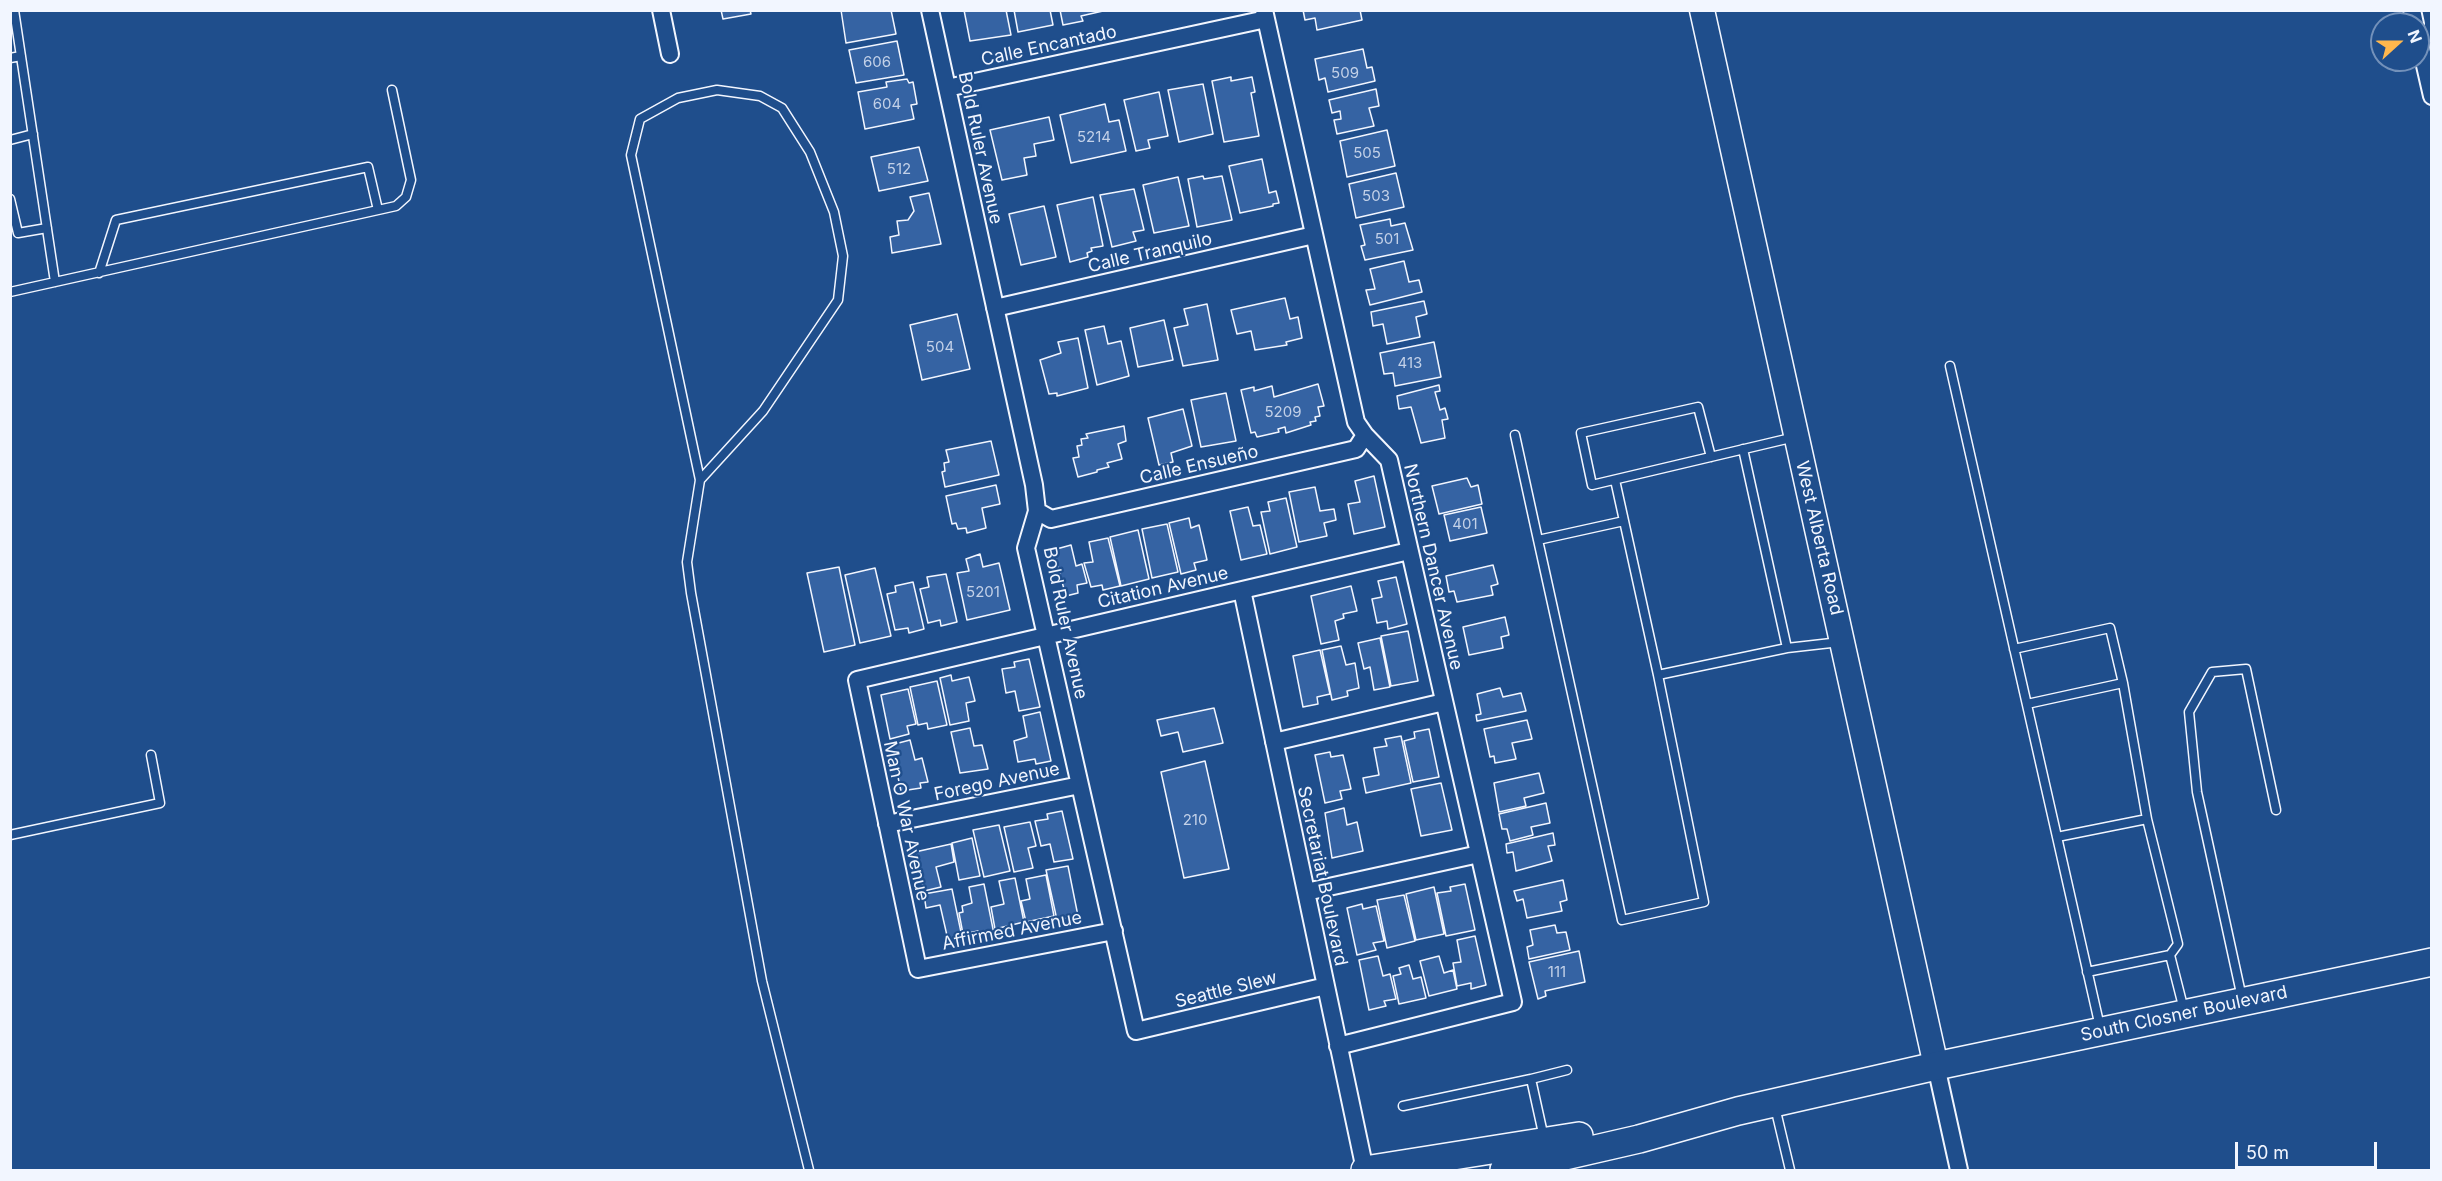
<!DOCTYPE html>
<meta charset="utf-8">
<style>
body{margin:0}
#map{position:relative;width:2442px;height:1181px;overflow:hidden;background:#1f4e8c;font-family:Inter,sans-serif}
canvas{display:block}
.frame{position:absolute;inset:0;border:12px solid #f2f6ff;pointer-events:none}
.north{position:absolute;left:2370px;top:12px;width:60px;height:60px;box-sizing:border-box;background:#1f4e8c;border:2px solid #7391ba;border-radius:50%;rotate:69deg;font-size:16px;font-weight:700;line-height:24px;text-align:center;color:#f2f6ff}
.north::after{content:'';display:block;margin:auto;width:21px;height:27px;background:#ffb74d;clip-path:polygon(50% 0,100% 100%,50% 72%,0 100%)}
.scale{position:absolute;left:2235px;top:1142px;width:142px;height:27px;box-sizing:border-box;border:3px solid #f2f6ff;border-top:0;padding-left:8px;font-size:18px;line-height:21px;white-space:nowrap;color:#f2f6ff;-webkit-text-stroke:4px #1f4e8c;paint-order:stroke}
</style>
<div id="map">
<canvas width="2442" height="1181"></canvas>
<div class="frame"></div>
<div class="north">N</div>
<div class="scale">50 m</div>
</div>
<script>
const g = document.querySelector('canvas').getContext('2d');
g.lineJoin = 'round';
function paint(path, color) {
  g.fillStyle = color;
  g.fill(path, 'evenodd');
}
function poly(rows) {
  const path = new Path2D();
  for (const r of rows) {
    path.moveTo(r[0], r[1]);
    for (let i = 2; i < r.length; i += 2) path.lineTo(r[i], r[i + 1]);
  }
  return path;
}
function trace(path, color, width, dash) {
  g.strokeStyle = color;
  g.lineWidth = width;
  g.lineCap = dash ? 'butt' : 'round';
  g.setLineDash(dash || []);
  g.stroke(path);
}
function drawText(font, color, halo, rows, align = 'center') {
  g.font = font + ' Inter,sans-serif';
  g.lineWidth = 4.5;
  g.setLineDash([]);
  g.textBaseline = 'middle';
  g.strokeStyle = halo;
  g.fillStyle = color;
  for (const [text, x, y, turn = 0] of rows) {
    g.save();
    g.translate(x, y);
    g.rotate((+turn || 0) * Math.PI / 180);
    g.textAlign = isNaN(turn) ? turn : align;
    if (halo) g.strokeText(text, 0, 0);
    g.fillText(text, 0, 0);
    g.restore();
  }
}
const building = poly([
 [721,10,750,10,751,14,723,19,721,10],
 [841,10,891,10,896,34,846,43,841,10],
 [964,10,1006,10,1011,35,970,41,964,10],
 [1014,10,1050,10,1053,25,1018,32,1014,10],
 [1060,10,1103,10,1103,11,1081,16,1083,21,1063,25,1060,10],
 [1303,10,1360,10,1362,20,1317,30,1315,18,1305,20,1303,10],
 [897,41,904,75,856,83,849,50,897,41],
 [1363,49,1367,68,1372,67,1375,81,1328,92,1325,78,1319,80,1315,59,1363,49],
 [1231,77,1231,81,1252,77,1255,92,1251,93,1259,136,1224,142,1212,81,1231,77],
 [907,79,909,83,913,82,917,104,911,105,914,119,865,129,858,92,887,87,886,82,907,79],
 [1203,84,1213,134,1179,142,1168,90,1203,84],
 [1376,89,1379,106,1369,108,1374,126,1337,134,1334,120,1341,119,1340,111,1332,113,1329,100,1376,89],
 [1159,92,1168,136,1148,140,1150,148,1136,151,1124,100,1159,92],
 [1105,104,1109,122,1119,120,1126,151,1071,163,1060,115,1105,104],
 [1049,117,1054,140,1034,144,1036,156,1024,158,1027,175,1002,180,990,130,1049,117],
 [1387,130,1395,166,1347,177,1340,141,1387,130],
 [919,147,928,181,879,191,871,157,919,147],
 [1262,159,1269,193,1276,191,1279,203,1273,204,1273,206,1240,213,1229,166,1262,159],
 [1396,173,1404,207,1356,218,1349,184,1396,173],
 [1203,176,1204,179,1222,176,1232,220,1197,227,1188,179,1203,176],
 [1178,177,1189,226,1154,233,1143,185,1178,177],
 [1134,189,1144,230,1133,232,1136,241,1112,247,1100,195,1134,189],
 [929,193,941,244,892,253,890,237,899,235,897,221,908,220,914,211,910,197,929,193],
 [1093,197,1103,246,1091,248,1092,251,1087,253,1088,257,1070,262,1057,205,1093,197],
 [1044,206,1056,257,1021,265,1009,214,1044,206],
 [1390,219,1391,226,1405,223,1413,250,1365,260,1361,246,1365,245,1360,225,1390,219],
 [1404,261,1409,282,1419,280,1422,292,1370,305,1366,290,1375,289,1370,269,1404,261],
 [1285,298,1290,319,1298,317,1302,338,1286,342,1287,345,1255,350,1251,331,1237,334,1231,310,1285,298],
 [1424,301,1427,314,1416,317,1420,337,1387,344,1383,324,1373,326,1371,312,1424,301],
 [1207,304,1218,360,1183,366,1174,328,1188,325,1184,309,1207,304],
 [957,314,970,369,922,380,910,325,957,314],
 [1164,320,1173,360,1138,367,1130,328,1164,320],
 [1104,326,1108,344,1121,341,1129,376,1097,385,1085,330,1104,326],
 [1078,338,1088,388,1057,396,1057,393,1049,394,1040,360,1061,353,1058,342,1078,338],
 [1434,342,1441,377,1395,386,1393,373,1384,374,1380,353,1434,342],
 [1318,384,1324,406,1318,407,1320,416,1315,417,1316,421,1310,422,1311,425,1286,433,1285,427,1278,429,1279,432,1257,437,1255,432,1251,433,1241,390,1254,387,1254,391,1272,386,1274,397,1318,384],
 [1439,385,1440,391,1435,392,1440,410,1445,408,1448,419,1442,420,1445,438,1421,443,1411,407,1399,409,1397,396,1439,385],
 [1226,393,1236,441,1201,447,1191,400,1226,393],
 [1183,409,1192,446,1171,453,1173,462,1159,465,1148,418,1183,409],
 [1124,426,1126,441,1118,444,1122,459,1107,463,1109,467,1097,470,1097,472,1078,477,1073,458,1079,457,1077,446,1082,445,1081,439,1088,438,1086,434,1124,426],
 [991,441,999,475,945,487,942,472,945,471,944,463,949,462,946,450,991,441],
 [1374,476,1385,527,1354,534,1348,504,1360,502,1355,481,1374,476],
 [1467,478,1471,487,1478,485,1482,504,1439,514,1432,486,1467,478],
 [996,485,1000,504,982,508,986,528,967,533,966,528,958,529,956,523,952,524,946,496,996,485],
 [1315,487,1320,511,1334,509,1336,520,1324,523,1327,536,1299,542,1289,492,1315,487],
 [1286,498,1297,547,1270,554,1261,512,1270,511,1268,502,1286,498],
 [1248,507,1253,526,1260,525,1267,554,1241,560,1230,511,1248,507],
 [1481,507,1487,533,1450,541,1444,515,1481,507],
 [1189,518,1191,528,1199,525,1207,560,1194,563,1196,570,1181,574,1169,523,1189,518],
 [1167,524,1178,572,1152,578,1142,529,1167,524],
 [1138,530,1149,579,1121,586,1110,537,1138,530],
 [1108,538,1120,586,1103,590,1102,585,1091,587,1084,563,1093,562,1089,542,1108,538],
 [1071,545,1076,566,1082,564,1087,583,1077,585,1078,593,1066,596,1053,550,1071,545],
 [980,554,983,567,999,563,1010,610,967,620,957,573,969,571,966,559,980,554],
 [1493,565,1498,584,1491,586,1493,595,1457,602,1454,591,1449,592,1446,576,1493,565],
 [839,567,855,645,824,652,807,573,839,567],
 [875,568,891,636,860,643,845,575,875,568],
 [946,574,957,622,941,626,940,620,928,623,920,589,929,587,927,577,946,574],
 [1396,577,1407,624,1388,629,1387,621,1377,623,1372,599,1382,597,1378,581,1396,577],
 [913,582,924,629,909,633,908,628,895,630,887,594,896,592,895,586,913,582],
 [1351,586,1357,611,1343,614,1344,618,1335,621,1339,640,1321,644,1311,596,1351,586],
 [1505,617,1509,635,1501,637,1503,648,1469,655,1463,627,1505,617],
 [1408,631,1418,681,1391,686,1381,636,1408,631],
 [1380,638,1390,687,1374,690,1370,667,1364,669,1358,643,1380,638],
 [1341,646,1346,665,1355,663,1359,688,1347,691,1348,696,1332,700,1322,650,1341,646],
 [1320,650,1330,694,1317,697,1318,704,1303,707,1293,656,1320,650],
 [1029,659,1040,707,1019,711,1015,691,1006,693,1002,669,1015,667,1014,662,1029,659],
 [951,675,952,681,969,677,975,701,966,703,969,721,950,725,940,678,951,675],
 [937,681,947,725,928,729,927,723,918,725,910,687,937,681],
 [1500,688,1503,697,1521,693,1526,711,1477,721,1476,715,1481,714,1477,694,1500,688],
 [908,689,916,724,907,726,909,734,890,739,881,695,908,689],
 [1214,708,1223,743,1183,752,1178,732,1161,736,1157,720,1214,708],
 [1040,712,1051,761,1036,764,1035,759,1018,762,1014,741,1027,737,1023,716,1040,712],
 [1527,720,1532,739,1512,743,1516,759,1495,763,1494,756,1490,757,1484,729,1527,720],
 [970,728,974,746,982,745,988,769,960,773,951,732,970,728],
 [1429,729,1439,777,1413,782,1404,741,1415,738,1414,732,1429,729],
 [1401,736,1411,783,1366,793,1363,778,1379,775,1374,748,1387,746,1385,739,1401,736],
 [910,740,915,760,922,758,928,782,920,783,921,788,901,791,891,745,910,740],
 [1330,752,1331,757,1343,755,1351,789,1340,791,1342,799,1325,803,1315,755,1330,752],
 [1205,761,1229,869,1184,878,1161,772,1205,761],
 [1539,773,1544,793,1524,798,1526,806,1499,812,1494,783,1539,773],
 [1441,783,1452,830,1421,836,1411,789,1441,783],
 [1546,803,1550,823,1531,827,1533,835,1510,841,1507,829,1502,829,1499,814,1546,803],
 [1344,808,1347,825,1357,822,1363,851,1332,858,1325,813,1344,808],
 [1062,811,1073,859,1054,862,1050,844,1041,846,1035,821,1048,819,1047,814,1062,811],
 [1030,822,1036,846,1028,848,1033,868,1014,872,1004,827,1030,822],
 [999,825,1010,871,984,877,973,830,999,825],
 [1553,833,1555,845,1548,846,1552,861,1516,871,1513,852,1507,853,1506,844,1553,833],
 [972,838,980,876,959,880,952,843,972,838],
 [951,844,954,862,936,867,941,887,924,891,915,852,951,844],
 [1068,866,1078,916,1057,920,1046,870,1068,866],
 [1046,875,1054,916,1026,922,1021,901,1030,899,1026,879,1046,875],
 [1015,878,1024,922,995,929,991,907,1004,904,999,881,1015,878],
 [1563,880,1567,900,1560,902,1562,911,1527,918,1523,899,1517,901,1514,891,1563,880],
 [984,884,994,934,980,937,978,931,963,934,959,913,963,912,962,906,972,903,969,887,984,884],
 [1465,884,1475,930,1446,936,1437,893,1451,891,1450,887,1465,884],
 [1434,887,1444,934,1416,940,1406,894,1434,887],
 [952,889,962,937,948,940,940,905,926,908,924,894,952,889],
 [1404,895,1415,941,1387,948,1377,900,1404,895],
 [1362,904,1363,909,1376,906,1384,941,1373,943,1376,950,1357,955,1347,908,1362,904],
 [1555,925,1557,933,1566,932,1570,950,1529,959,1527,947,1533,945,1530,930,1555,925],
 [1475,936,1486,985,1471,989,1471,983,1457,986,1453,963,1461,962,1457,940,1475,936],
 [1579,951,1585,982,1545,991,1546,996,1538,999,1529,962,1579,951],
 [1378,956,1383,976,1390,974,1396,999,1384,1001,1386,1006,1369,1010,1359,960,1378,956],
 [1439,956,1444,973,1453,970,1457,989,1429,996,1420,961,1439,956],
 [1409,965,1413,979,1421,977,1426,998,1399,1004,1393,976,1401,974,1399,968,1409,965]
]);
paint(building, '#3563a3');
trace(building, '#f2f6ff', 1.5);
const lane = poly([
 [14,10,55,282],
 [10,58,21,56],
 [10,140,33,134],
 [10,199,18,233,47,228],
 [99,273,116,220,368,167,378,210],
 [10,292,396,206,406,197,411,180,392,90],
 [1950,366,2057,837],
 [1515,435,1538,540,1624,521],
 [1711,457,1698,407,1581,433,1592,485,1795,437],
 [700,480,763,411,838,300,843,256,834,212,810,152,782,108,760,96,717,90,678,98,640,119,631,155,700,480,687,562,691,593,762,981,809,1170],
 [1615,480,1658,675,1787,648,1743,449],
 [1538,540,1622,920,1704,902,1658,675],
 [1787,648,1840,642],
 [2014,649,2110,628,2123,683,2027,704],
 [2123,683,2147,819],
 [10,835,160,803,151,755],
 [2087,972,2170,955],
 [2242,998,2197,792,2189,712,2212,672,2246,669,2276,810],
 [2100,1027,2057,837,2147,819,2178,944,2170,955,2184,1010],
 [1531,1079,1567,1070],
 [1403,1106,1531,1079,1544,1138],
 [1775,1107,1790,1170]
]);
const street = poly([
 [661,10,670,54],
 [930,10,1034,485,1037,511,1026,548,1136,1031,1326,986],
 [1264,10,1356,422,1365,435,1389,460,1513,1002,1338,1046],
 [2412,10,2415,24],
 [2418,35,2432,96],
 [947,88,1266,19],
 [995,308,1314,235],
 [1037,511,1051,519,1356,449,1365,435],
 [1242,590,1365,1170],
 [1274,742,1444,702],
 [887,824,1080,785],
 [1306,892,1479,854],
 [1114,931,918,969,857,680,1409,551],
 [1936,1066,1959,1170]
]);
const secondary = poly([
 [1702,10,1936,1066]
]);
const primary = poly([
 [1365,1170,1579,1136],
 [1504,1170,1639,1139,1738,1111,1936,1066,2432,962]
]);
trace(lane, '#f2f6ff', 11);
trace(street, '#f2f6ff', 20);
trace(secondary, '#f2f6ff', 27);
trace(primary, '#f2f6ff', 30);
trace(lane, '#1f4e8c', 8);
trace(street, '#1f4e8c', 16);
trace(secondary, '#1f4e8c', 24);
trace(primary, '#1f4e8c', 27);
drawText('15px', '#c3d1e8', null, [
 ["606",877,62],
 ["509",1345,73],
 ["604",887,104],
 ["5214",1094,137],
 ["505",1367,153],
 ["512",899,169],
 ["503",1376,196],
 ["501",1387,239],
 ["504",940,347],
 ["413",1410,363],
 ["5209",1283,412],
 ["401",1465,524],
 ["5201",983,592],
 ["210",1195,820],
 ["111",1557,972]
]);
drawText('18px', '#f2f6ff', '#1f4e8c', [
 ["Calle Encantado",1049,46,-12],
 ["Bold Ruler Avenue",980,148,78],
 ["Calle Tranquilo",1150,253,-13],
 ["Calle Ensueño",1199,465,-13],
 ["West Alberta Road",1819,538,77],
 ["Northern Dancer Avenue",1433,567,77],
 ["Citation Avenue",1163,588,-13],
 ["Bold Ruler Avenue",1065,623,78],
 ["Forego Avenue",997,782,-12],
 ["Man O War Avenue",906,821,78],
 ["Secretariat Boulevard",1322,876,78],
 ["Affirmed Avenue",1012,931,-11],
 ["Seattle Slew",1226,990,-14],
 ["South Closner Boulevard",2184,1014,-12]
]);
</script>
